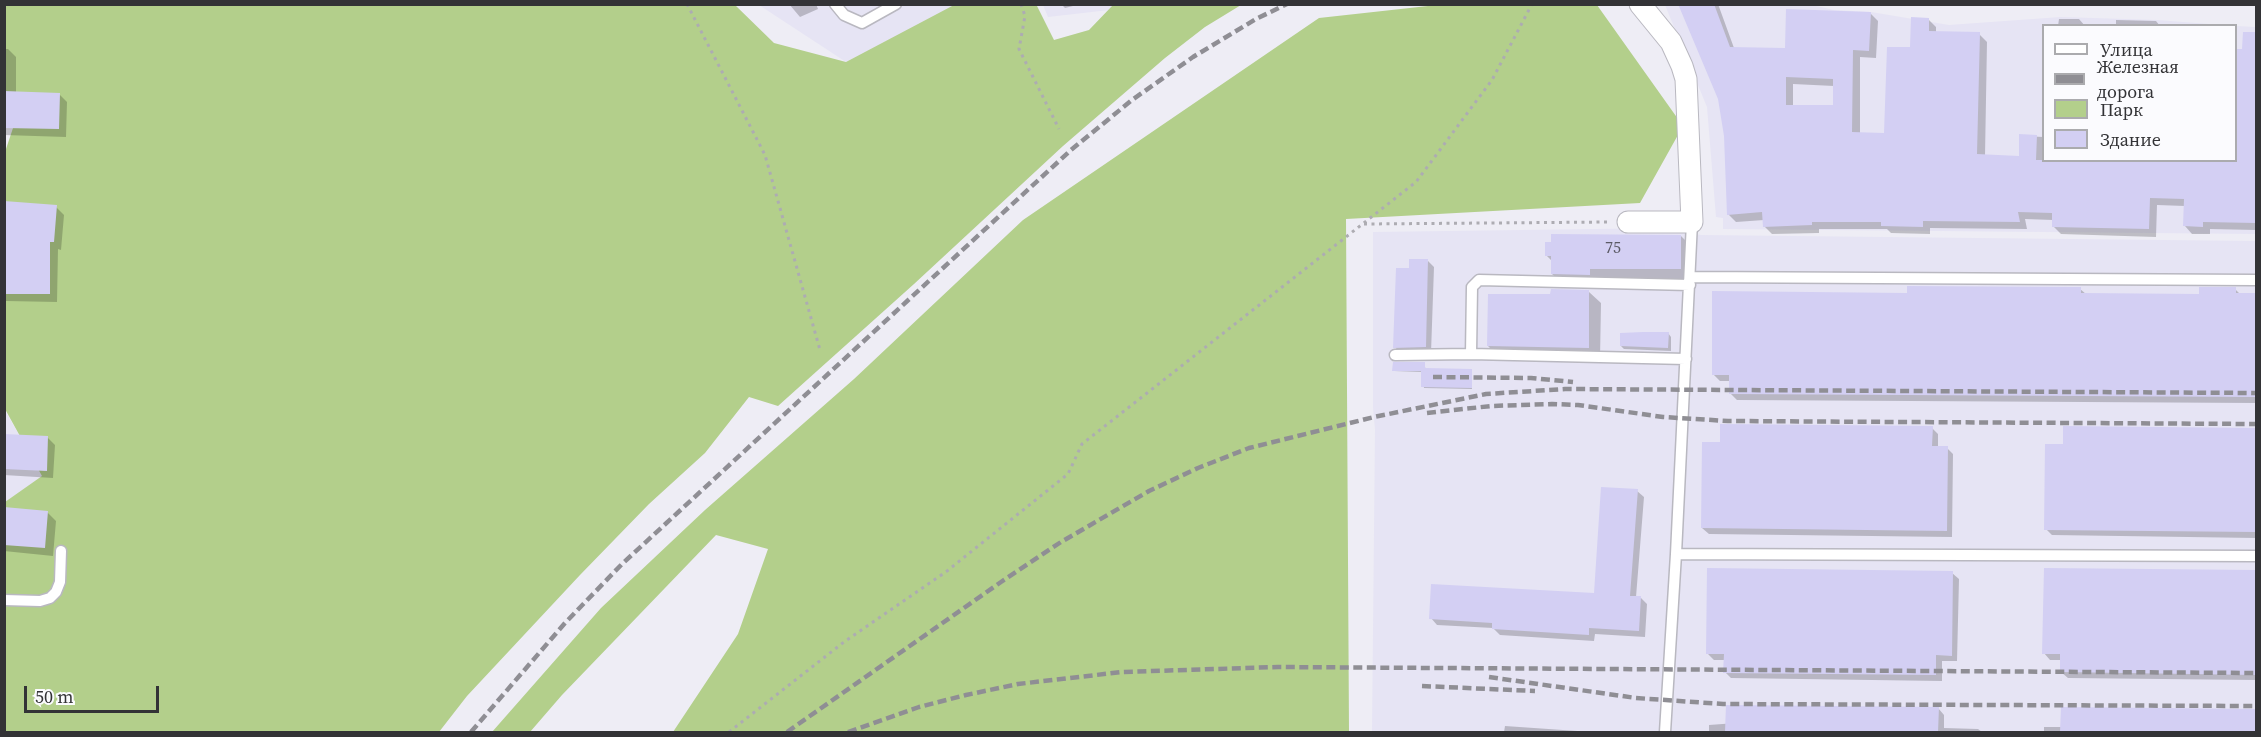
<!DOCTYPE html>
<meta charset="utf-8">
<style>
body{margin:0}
#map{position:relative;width:2261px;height:737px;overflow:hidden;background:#eeedf5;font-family:"Source Serif 4",serif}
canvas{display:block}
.frame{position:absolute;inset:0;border:6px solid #333336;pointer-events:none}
.legend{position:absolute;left:2042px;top:24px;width:195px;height:138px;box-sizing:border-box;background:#fbfbfe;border:2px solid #ababae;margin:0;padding:8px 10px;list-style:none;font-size:18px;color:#333336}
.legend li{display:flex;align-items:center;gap:12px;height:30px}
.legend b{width:30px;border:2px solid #ababae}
.scale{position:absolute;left:24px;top:686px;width:135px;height:27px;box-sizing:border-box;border:3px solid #333336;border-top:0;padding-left:8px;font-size:18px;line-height:21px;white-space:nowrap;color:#333336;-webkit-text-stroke:4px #fbfbfe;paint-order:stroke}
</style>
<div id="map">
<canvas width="2261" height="737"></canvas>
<div class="frame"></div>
<ul class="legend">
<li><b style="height:8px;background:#fff"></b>Улица</li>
<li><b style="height:8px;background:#8f8e94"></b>Железная дорога</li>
<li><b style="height:16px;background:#b3cf8b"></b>Парк</li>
<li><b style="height:16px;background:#d3cff3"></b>Здание</li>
</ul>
<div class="scale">50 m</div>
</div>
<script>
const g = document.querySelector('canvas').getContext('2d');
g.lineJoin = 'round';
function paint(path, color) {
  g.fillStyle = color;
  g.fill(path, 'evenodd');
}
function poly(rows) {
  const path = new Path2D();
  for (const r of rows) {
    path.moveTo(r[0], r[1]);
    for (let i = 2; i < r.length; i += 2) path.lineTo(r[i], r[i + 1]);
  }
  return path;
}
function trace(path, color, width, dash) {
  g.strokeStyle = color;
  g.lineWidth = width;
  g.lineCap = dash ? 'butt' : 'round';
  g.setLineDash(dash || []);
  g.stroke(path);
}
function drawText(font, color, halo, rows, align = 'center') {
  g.font = font + ' "Source Serif 4",serif';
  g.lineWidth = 6;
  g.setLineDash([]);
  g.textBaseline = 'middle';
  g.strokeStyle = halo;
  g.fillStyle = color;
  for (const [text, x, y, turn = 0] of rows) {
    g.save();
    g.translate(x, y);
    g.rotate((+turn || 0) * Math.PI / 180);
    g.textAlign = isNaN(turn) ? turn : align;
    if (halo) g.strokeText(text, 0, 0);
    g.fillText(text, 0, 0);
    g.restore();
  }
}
paint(poly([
 [759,5,957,5,846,62],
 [1043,5,1121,5,1118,9,1048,17],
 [1665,5,1812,5,1834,10,1871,12,1949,25,2061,17,2157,20,2235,26,2044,26,2044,160,2236,160,2236,26,2256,27,2256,234,1723,229,1723,218,1716,217,1707,107],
 [1670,228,1682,233,1701,235,2256,241,2256,732,1372,732,1375,429,1373,408,1373,232],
 [4,409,43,476,5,502,4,502]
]), '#e6e4f4');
paint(poly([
 [1033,4,1037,6,1054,40,1089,30,1113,5,1241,5,1205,27,1165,58,1063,146,914,284,778,406,749,397,705,453,649,504,580,575,467,696,439,732,5,732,5,502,42,476,5,409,4,155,15,122,5,95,5,5,735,5,774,43,846,62,954,5],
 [1446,4,1597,5,1683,126,1640,203,1346,219,1349,732,673,732,738,634,768,549,716,535,562,695,530,732,492,732,601,608,705,510,854,379,1023,220,1319,18]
]), '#b3cf8b');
paint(poly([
 [789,4,816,4,818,9,800,17],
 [1061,4,1077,4,1077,5,1065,8],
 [1679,4,1718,4,1734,48,1786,49,1870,13,1878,21,1876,58,1860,57,1860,134,1886,135,1911,49,1929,20,1936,27,1936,33,1979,34,1987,42,1985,156,2020,157,2021,136,2044,137,2044,160,2236,160,2244,33,2256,34,2256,230,2210,229,2210,234,2192,234,2185,226,2185,206,2157,205,2156,237,2061,234,2053,226,2053,220,2025,219,2027,229,1930,228,1930,234,1891,233,1887,229,1819,229,1819,233,1772,234,1764,226,1764,220,1736,222,1728,214,1725,136,1719,99],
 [1793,84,1834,86,1834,107,1793,107],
 [2059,19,2079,19,2085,26,2058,26],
 [2116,20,2156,21,2160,26,2116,26],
 [4,49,8,49,16,57,16,93,59,94,67,102,66,137,4,135],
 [4,203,56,207,64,215,61,250,58,249,57,302,6,301,6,361,4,361],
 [1681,236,1693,248,1692,280,1564,285,1552,274,1552,261,1546,255],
 [1428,261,1434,267,1431,353,1401,354,1395,347],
 [2080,289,2086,294,2200,295,2235,289,2241,295,2256,295,2256,403,1737,400,1730,393,1731,381,1720,381,1713,374,1908,294],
 [1589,292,1601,303,1600,359,1500,358,1488,346,1552,296],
 [1668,333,1671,337,1671,351,1624,349,1621,346],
 [1424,364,1426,370,1471,371,1472,389,1424,388,1422,372,1394,371],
 [2065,427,2256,429,2256,538,2052,535,2046,529,2064,446],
 [1932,428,1938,434,1938,448,1947,448,1953,454,1952,537,1709,534,1702,528],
 [4,436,48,438,55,445,53,478,4,475],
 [1637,491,1644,497,1636,597,1641,598,1647,604,1645,637,1595,634,1594,641,1500,635,1493,628,1437,625,1431,618,1595,595],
 [4,509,47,512,56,521,53,556,4,551],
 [2045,569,2256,572,2256,680,2068,678,2061,672,2061,660,2050,660,2044,653],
 [1952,573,1959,579,1957,661,1942,661,1942,681,1731,678,1725,672,1725,660,1714,660,1708,654],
 [1938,708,1944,715,1944,728,1978,729,1982,732,1709,732,1709,725],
 [2062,709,2256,711,2256,732,2044,732,2044,727,2062,727],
 [1505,726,1592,732,1504,732]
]), '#0003');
paint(poly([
 [1678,4,1714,4,1730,47,1785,48,1786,9,1871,12,1869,51,1853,50,1852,132,1884,133,1887,47,1910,47,1911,17,1929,18,1929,31,1980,32,1977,154,2019,156,2019,134,2037,135,2036,160,2235,160,2235,49,2242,49,2243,32,2256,32,2256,223,2203,222,2203,227,2183,226,2184,199,2150,198,2149,229,2052,227,2052,213,2018,212,2020,222,1923,221,1923,227,1881,226,1881,222,1812,222,1812,225,1763,227,1762,212,1727,215,1724,136,1718,99],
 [1786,77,1833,79,1833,105,1786,105],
 [4,91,60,93,59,129,4,128],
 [4,201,57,205,54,242,50,242,50,294,4,294],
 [1551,234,1681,235,1681,269,1590,269,1590,275,1551,274,1551,256,1545,256,1545,242,1551,242],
 [1409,259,1428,259,1426,347,1393,348,1396,268,1409,268],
 [1907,286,2070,287,2081,287,2081,293,2199,294,2199,287,2236,287,2236,293,2256,293,2256,397,1729,394,1729,375,1712,375,1712,291,1907,293],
 [1551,289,1589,290,1589,348,1487,346,1488,294,1550,294],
 [1643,332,1669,332,1668,348,1620,346,1620,333],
 [1393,362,1425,362,1425,368,1472,369,1472,388,1421,387,1421,371,1392,371],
 [1720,424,1933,426,1932,446,1948,446,1947,531,1701,528,1702,442,1720,442],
 [2063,426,2256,428,2256,532,2044,530,2045,444,2063,444],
 [4,434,48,436,47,471,4,469],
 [1601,487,1638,489,1630,596,1641,596,1639,631,1589,628,1589,635,1492,629,1492,623,1429,619,1431,584,1594,593],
 [4,507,48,511,45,548,4,545],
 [1707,568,1953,571,1952,656,1936,655,1936,675,1723,673,1724,654,1706,654],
 [2044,568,2256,570,2256,675,2060,672,2060,654,2042,654],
 [1726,705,1939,707,1938,732,1725,732],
 [2061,707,2256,709,2256,732,2060,732]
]), '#d3cff3');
const service = poly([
 [835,4,844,15,862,23,896,4],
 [1690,277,2256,280],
 [1471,354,1472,287,1479,280,1690,285],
 [1395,355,1471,354,1686,359],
 [1676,554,2256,556],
 [4,600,40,601,50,598,56,592,60,582,61,551],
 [1665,732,1676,554,1692,222]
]);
const minor = poly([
 [1628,222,1692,222,1686,79,1682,66,1671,42,1640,4]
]);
trace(service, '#b9b8c0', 13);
trace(minor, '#b9b8c0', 23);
trace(poly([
 [687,4,765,155,820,350],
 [1021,4,1025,16,1019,49,1059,129],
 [1364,224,1610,222],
 [729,732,844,642,947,571,1068,474,1082,444,1416,182,1492,80,1532,4]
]), '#adacb2', 3, [3, 4.5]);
trace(service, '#fff', 10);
trace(minor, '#fff', 21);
trace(poly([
 [1433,377,1531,378,1573,382],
 [1427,413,1491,406,1552,404,1578,405,1663,417,1728,421,2256,424],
 [1489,677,1636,698,1723,704,2256,706],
 [1422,686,1535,691],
 [471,732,565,623,622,564,1071,150,1132,100,1193,57,1256,19,1287,4],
 [787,732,1001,582,1061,542,1149,491,1198,468,1249,448,1374,417,1486,394,1565,389,2256,393],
 [848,732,919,707,966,695,1018,684,1122,672,1278,667,2256,673]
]), '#8f8e94', 4.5, [9, 4.5]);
drawText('16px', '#5b5a65', null, [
 ["75",1613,249]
]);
</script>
